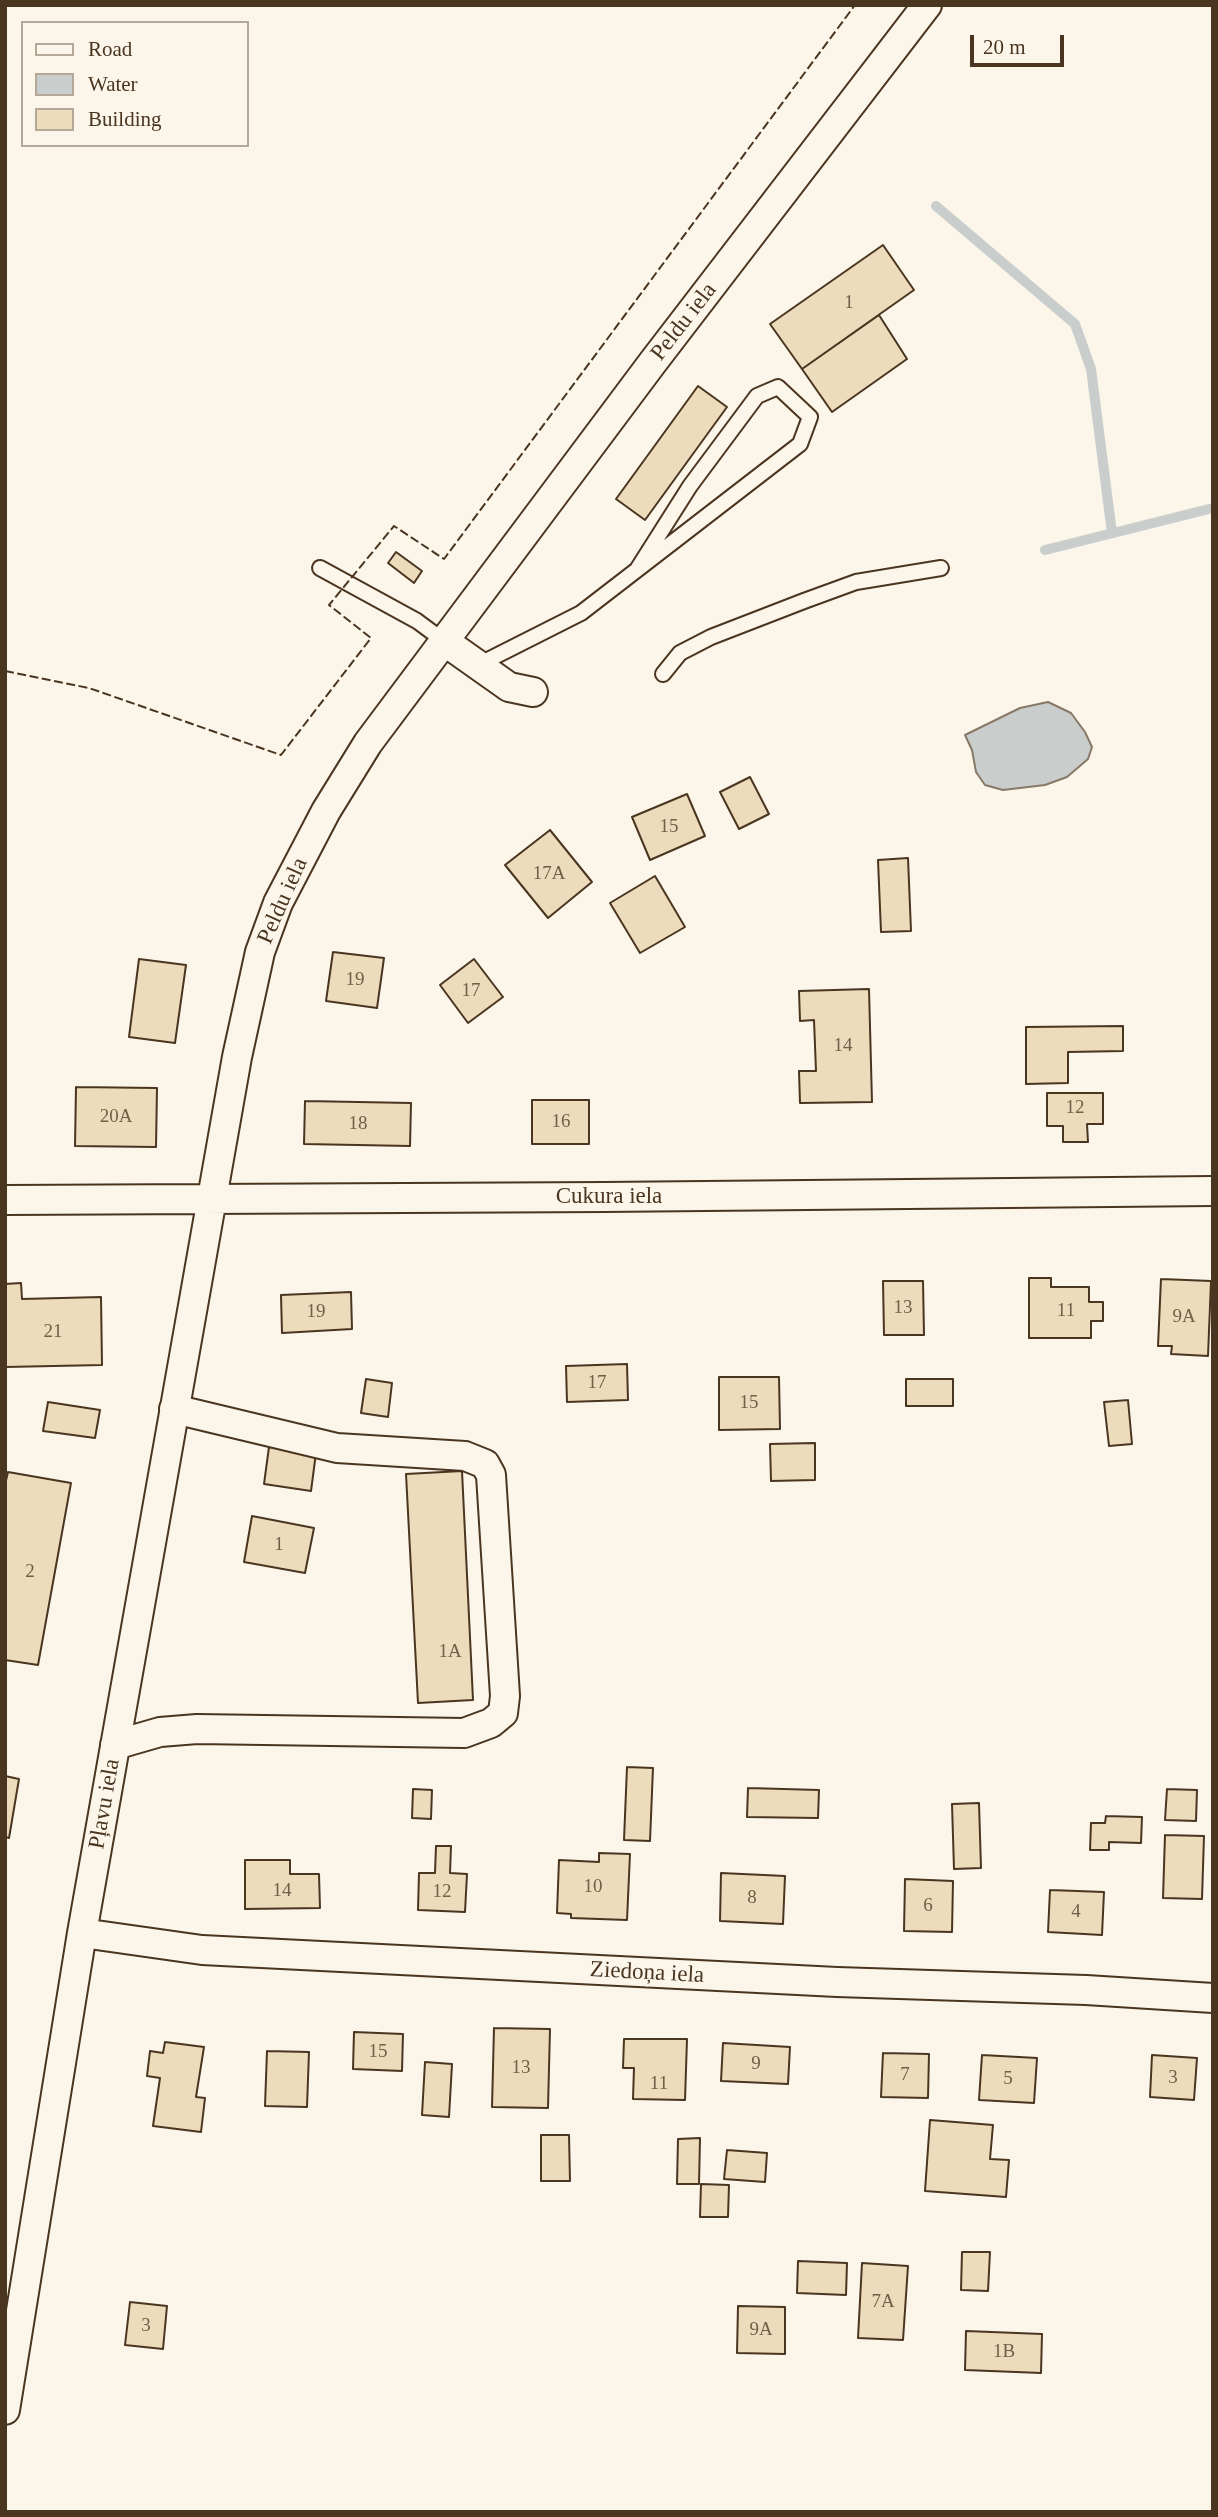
<!DOCTYPE html>
<meta charset="utf-8">
<style>
body{margin:0}
#map{position:relative;width:1218px;height:2517px;overflow:hidden;background:#fbf6e9;font-family:Georgia,serif}
canvas{display:block}
.frame{position:absolute;inset:0;border:7px solid #4a3520;pointer-events:none}
.legend{position:absolute;left:21px;top:21px;width:228px;height:126px;box-sizing:border-box;background:#fbf6e9;border:2px solid #b4a999;margin:0;padding:9px 12px;list-style:none;font-size:21px;color:#4a3520}
.legend li{display:flex;align-items:center;gap:14px;height:35px}
.legend b{width:35px;border:2px solid #b4a999}
.scale{position:absolute;left:970px;top:35px;width:94px;height:32px;box-sizing:border-box;border:4px solid #4a3520;border-top:0;padding-left:9px;font-size:21px;line-height:24px;white-space:nowrap;color:#4a3520;-webkit-text-stroke:5px #fbf6e9;paint-order:stroke}
</style>
<div id="map">
<canvas width="1218" height="2517"></canvas>
<div class="frame"></div>
<ul class="legend">
<li><b style="height:9px;background:#fbf6e9"></b>Road</li>
<li><b style="height:19px;background:#c9cecd"></b>Water</li>
<li><b style="height:19px;background:#ecdcbc"></b>Building</li>
</ul>
<div class="scale">20 m</div>
</div>
<script>
const g = document.querySelector('canvas').getContext('2d');
g.lineJoin = 'round';
function paint(path, color) {
  g.fillStyle = color;
  g.fill(path, 'evenodd');
}
function poly(rows) {
  const path = new Path2D();
  for (const r of rows) {
    path.moveTo(r[0], r[1]);
    for (let i = 2; i < r.length; i += 2) path.lineTo(r[i], r[i + 1]);
  }
  return path;
}
function trace(path, color, width, dash) {
  g.strokeStyle = color;
  g.lineWidth = width;
  g.lineCap = dash ? 'butt' : 'round';
  g.setLineDash(dash || []);
  g.stroke(path);
}
function drawText(font, color, halo, rows, align = 'center') {
  g.font = font + ' Georgia,serif';
  g.lineWidth = 5;
  g.setLineDash([]);
  g.textBaseline = 'middle';
  g.strokeStyle = halo;
  g.fillStyle = color;
  for (const [text, x, y, turn = 0] of rows) {
    g.save();
    g.translate(x, y);
    g.rotate((+turn || 0) * Math.PI / 180);
    g.textAlign = isNaN(turn) ? turn : align;
    if (halo) g.strokeText(text, 0, 0);
    g.fillText(text, 0, 0);
    g.restore();
  }
}
const water = poly([
 [1048,702,1071,713,1085,732,1092,747,1088,759,1067,777,1045,785,1003,790,985,785,976,772,972,750,965,735,1020,708,1048,702]
]);
paint(water, '#c9cecd');
trace(water, '#887966', 2);
trace(poly([
 [936,206,1075,324,1091,369,1112,533],
 [1045,550,1213,508]
]), '#c9cecd', 10);
const building = poly([
 [883,245,914,290,802,369,770,324,883,245],
 [879,315,907,359,832,412,802,369,879,315],
 [698,386,727,407,645,520,616,499,698,386],
 [396,552,422,571,414,583,388,563,396,552],
 [750,777,769,814,739,829,720,792,750,777],
 [687,794,705,836,650,860,632,817,687,794],
 [550,830,592,882,548,918,505,865,550,830],
 [908,858,911,931,881,932,878,860,908,858],
 [655,876,685,927,640,953,610,903,655,876],
 [333,952,384,958,377,1008,326,1001,333,952],
 [139,959,186,965,175,1043,129,1037,139,959],
 [474,959,503,997,468,1023,440,985,474,959],
 [869,989,872,1102,800,1103,799,1071,816,1071,814,1020,800,1021,799,991,869,989],
 [1123,1026,1123,1051,1068,1052,1068,1083,1026,1084,1026,1027,1123,1026],
 [76,1087,157,1088,156,1147,75,1146,76,1087],
 [1047,1093,1103,1093,1103,1124,1087,1124,1088,1142,1063,1142,1063,1126,1047,1126,1047,1093],
 [532,1100,589,1100,589,1144,532,1144,532,1100],
 [305,1101,411,1103,410,1146,304,1144,305,1101],
 [1029,1278,1051,1278,1051,1287,1089,1287,1089,1302,1103,1302,1103,1321,1091,1321,1091,1338,1029,1338,1029,1278],
 [1161,1279,1211,1281,1208,1356,1171,1354,1172,1346,1158,1346,1161,1279],
 [883,1281,923,1281,924,1335,884,1335,883,1281],
 [21,1283,22,1299,101,1297,102,1365,5,1367,5,1284,21,1283],
 [351,1292,352,1329,282,1333,281,1295,351,1292],
 [627,1364,628,1400,567,1402,566,1366,627,1364],
 [719,1377,779,1377,780,1429,719,1430,719,1377],
 [366,1379,392,1383,388,1417,361,1413,366,1379],
 [906,1379,953,1379,953,1406,906,1406,906,1379],
 [1128,1400,1132,1444,1109,1446,1104,1402,1128,1400],
 [48,1402,100,1410,95,1438,43,1431,48,1402],
 [815,1443,815,1480,771,1481,770,1444,815,1443],
 [269,1447,316,1453,311,1491,264,1484,269,1447],
 [462,1471,473,1700,418,1703,406,1474,462,1471],
 [8,1472,71,1483,38,1665,5,1660,5,1485,8,1472],
 [252,1516,314,1528,305,1573,244,1562,252,1516],
 [627,1767,653,1768,650,1841,624,1840,627,1767],
 [5,1776,19,1779,9,1838,5,1837,5,1776],
 [748,1788,819,1790,818,1818,747,1817,748,1788],
 [413,1789,432,1790,431,1819,412,1818,413,1789],
 [1167,1789,1197,1790,1196,1821,1165,1820,1167,1789],
 [979,1803,981,1868,954,1869,952,1804,979,1803],
 [1106,1816,1142,1817,1141,1843,1109,1842,1109,1850,1090,1850,1091,1823,1105,1823,1106,1816],
 [1165,1835,1204,1836,1202,1899,1163,1898,1165,1835],
 [436,1846,451,1846,450,1873,467,1874,465,1912,418,1910,419,1873,435,1873,436,1846],
 [599,1853,630,1854,627,1920,571,1918,571,1914,557,1913,559,1860,599,1862,599,1853],
 [245,1860,290,1860,290,1874,319,1874,320,1908,245,1909,245,1860],
 [721,1873,785,1876,783,1924,720,1921,721,1873],
 [905,1879,953,1881,952,1932,904,1931,905,1879],
 [1050,1890,1104,1892,1102,1935,1048,1932,1050,1890],
 [494,2028,550,2029,548,2108,492,2107,494,2028],
 [354,2032,403,2034,402,2071,353,2069,354,2032],
 [624,2039,687,2039,685,2100,633,2099,634,2068,623,2068,624,2039],
 [165,2042,204,2047,196,2097,205,2098,201,2132,153,2126,160,2078,147,2076,150,2051,163,2053,165,2042],
 [723,2043,790,2047,788,2084,721,2081,723,2043],
 [267,2051,309,2052,307,2107,265,2106,267,2051],
 [883,2053,929,2054,928,2098,881,2097,883,2053],
 [982,2055,1037,2058,1034,2103,979,2100,982,2055],
 [1152,2055,1197,2058,1194,2100,1150,2097,1152,2055],
 [425,2062,452,2064,449,2117,422,2115,425,2062],
 [930,2120,993,2125,990,2159,1009,2160,1006,2197,925,2191,930,2120],
 [541,2135,569,2135,570,2181,541,2181,541,2135],
 [700,2138,699,2184,677,2184,678,2139,700,2138],
 [727,2150,767,2153,765,2182,724,2179,727,2150],
 [701,2184,729,2185,728,2217,700,2217,701,2184],
 [962,2252,990,2252,988,2291,961,2290,962,2252],
 [798,2261,847,2263,846,2295,797,2293,798,2261],
 [862,2263,908,2266,903,2340,858,2338,862,2263],
 [130,2302,167,2306,163,2349,125,2345,130,2302],
 [738,2306,785,2307,785,2354,737,2353,738,2306],
 [966,2331,1042,2334,1041,2373,965,2370,966,2331]
]);
paint(building, '#ecdcbc');
trace(building, '#4a3520', 2);
const service = poly([
 [320,568,417,621,444,641],
 [478,665,581,613,800,444,810,417,778,387,757,396,690,486,638,568],
 [663,674,680,653,711,637,804,601,856,582,941,568]
]);
const minor = poly([
 [444,641,509,687,533,692],
 [5,1200,604,1197,1213,1191],
 [115,1745,160,1732,197,1729,464,1733,491,1723,503,1713,505,1696,491,1475,485,1464,465,1456,337,1448,174,1409],
 [82,1933,202,1950,837,1982,1086,1990,1213,1998],
 [5,2410,82,1933,237,1057,260,952,278,903,326,811,368,743,653,362,927,5]
]);
trace(service, '#4a3520', 18);
trace(minor, '#4a3520', 32);
trace(service, '#fbf6e9', 14);
trace(minor, '#fbf6e9', 28);
trace(poly([
 [5,671,89,688,281,755,371,638,329,605,394,526,444,559,855,5]
]), '#4a3520', 2, [9, 3.5]);
drawText('19px', '#725f47', null, [
 ["1",849,303],
 ["15",669,827],
 ["17A",549,874],
 ["19",355,980],
 ["17",471,991],
 ["14",843,1046],
 ["12",1075,1108],
 ["20A",116,1117],
 ["16",561,1122],
 ["18",358,1124],
 ["13",903,1308],
 ["11",1066,1311],
 ["19",316,1312],
 ["9A",1184,1317],
 ["21",53,1332],
 ["17",597,1383],
 ["15",749,1403],
 ["1",279,1545],
 ["2",30,1572],
 ["1A",450,1652],
 ["10",593,1887],
 ["14",282,1891],
 ["12",442,1892],
 ["8",752,1898],
 ["6",928,1906],
 ["4",1076,1912],
 ["15",378,2052],
 ["9",756,2064],
 ["13",521,2068],
 ["7",905,2075],
 ["3",1173,2078],
 ["5",1008,2079],
 ["11",659,2084],
 ["7A",883,2302],
 ["3",146,2326],
 ["9A",761,2330],
 ["1B",1004,2352]
]);
drawText('23px', '#4a3520', '#fbf6e9', [
 ["Peldu iela",684,322,-52],
 ["Peldu iela",283,901,-66],
 ["Cukura iela",609,1197],
 ["Pļavu iela",105,1804,-80],
 ["Ziedoņa iela",647,1973,3]
]);
</script>
